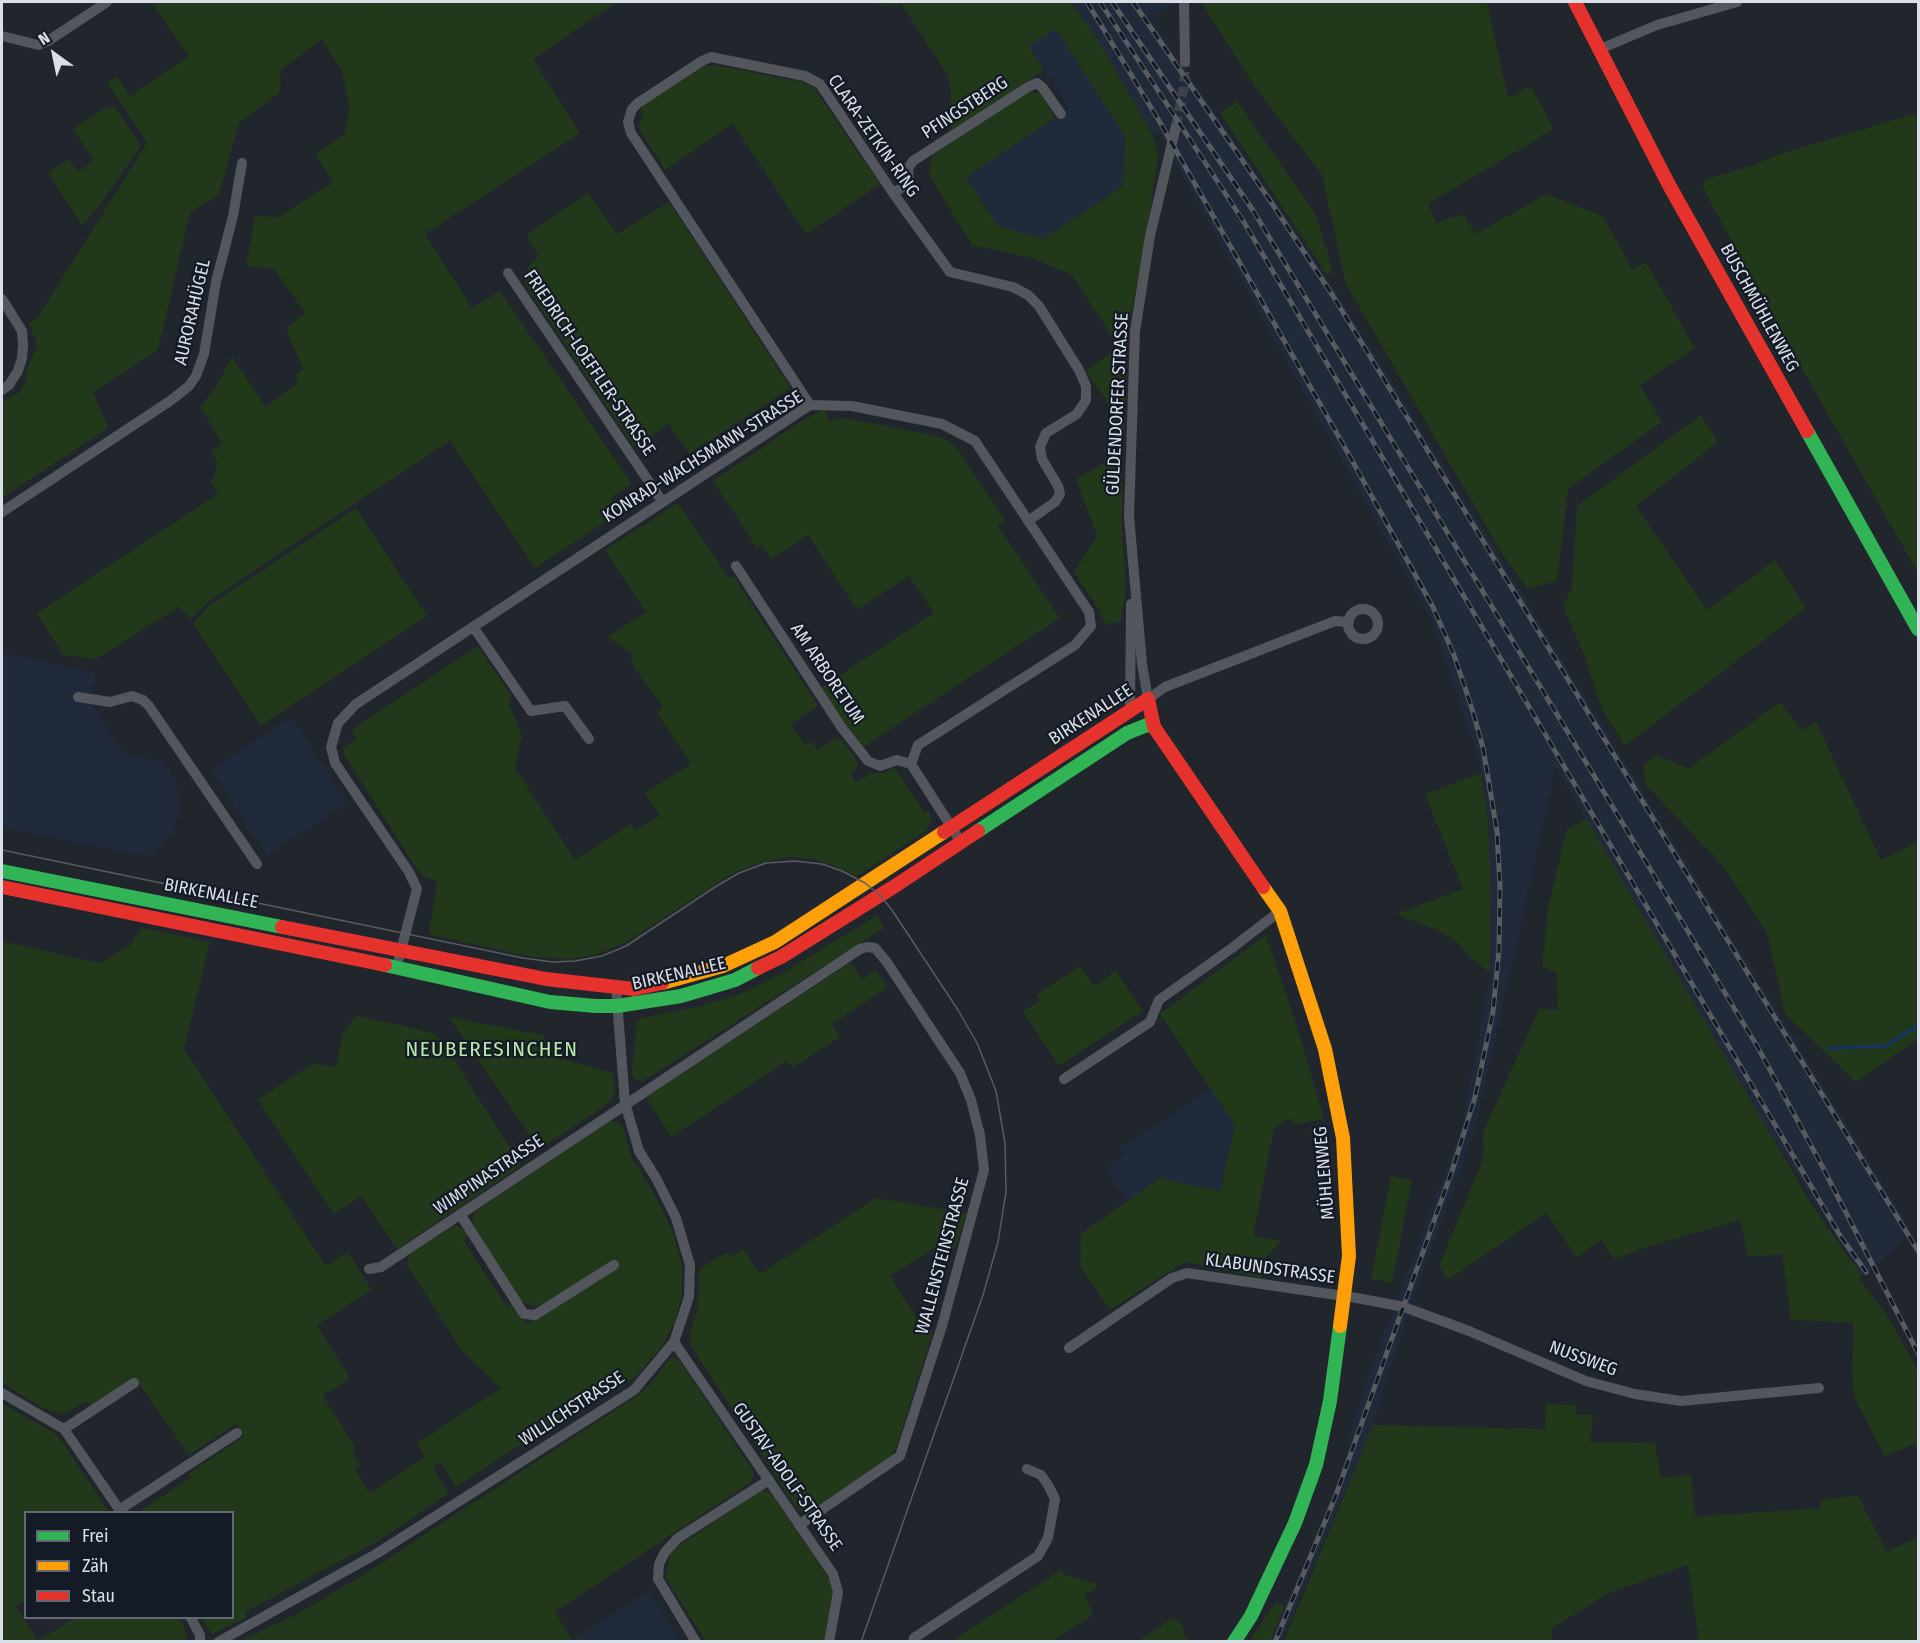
<!DOCTYPE html>
<meta charset="utf-8">
<style>
body{margin:0}
#map{position:relative;width:1920px;height:1643px;overflow:hidden;background:#21252c;font-family:"Fira Sans Condensed",sans-serif}
canvas{display:block}
.frame{position:absolute;inset:0;border:3px solid #dadfe7;pointer-events:none}
.legend{position:absolute;left:24px;top:1511px;width:210px;height:108px;box-sizing:border-box;background:#141b26;border:2px solid #636973;margin:0;padding:8px 10px;list-style:none;font-size:18px;color:#dadfe7}
.legend li{display:flex;align-items:center;gap:12px;height:30px}
.legend b{width:30px;border:2px solid #636973}
.north{position:absolute;left:24px;top:24px;width:60px;height:60px;-webkit-text-stroke:4px #141b26;paint-order:stroke;rotate:327deg;font-size:16px;font-weight:700;line-height:24px;text-align:center;color:#dadfe7}
.north::after{content:'';display:block;margin:auto;width:21px;height:27px;background:#dadfe7;clip-path:polygon(50% 0,100% 100%,50% 72%,0 100%)}
</style>
<div id="map">
<canvas width="1920" height="1643"></canvas>
<div class="frame"></div>
<ul class="legend">
<li><b style="height:8px;background:#30b455"></b>Frei</li>
<li><b style="height:8px;background:#ff9f0a"></b>Zäh</li>
<li><b style="height:8px;background:#e5322d"></b>Stau</li>
</ul>
<div class="north">N</div>
</div>
<script>
const g = document.querySelector('canvas').getContext('2d');
g.lineJoin = 'round';
function paint(path, color) {
  g.fillStyle = color;
  g.fill(path, 'evenodd');
}
function poly(rows) {
  const path = new Path2D();
  for (const r of rows) {
    if (r.length === 3) {
      path.moveTo(r[0] + r[2], r[1]);
      path.arc(r[0], r[1], r[2], 0, 2 * Math.PI);
      continue;
    }
    path.moveTo(r[0], r[1]);
    for (let i = 2; i < r.length; i += 2) path.lineTo(r[i], r[i + 1]);
  }
  return path;
}
function trace(path, color, width, dash) {
  g.strokeStyle = color;
  g.lineWidth = width;
  g.lineCap = dash ? 'butt' : 'round';
  g.setLineDash(dash || []);
  g.stroke(path);
}
function drawText(font, color, halo, rows, align = 'center') {
  g.font = font + ' "Fira Sans Condensed",sans-serif';
  g.lineWidth = 4.5;
  g.setLineDash([]);
  g.textBaseline = 'middle';
  g.strokeStyle = halo;
  g.fillStyle = color;
  for (const [text, x, y, turn = 0] of rows) {
    g.save();
    g.translate(x, y);
    g.rotate((+turn || 0) * Math.PI / 180);
    g.textAlign = isNaN(turn) ? turn : align;
    if (halo) g.strokeText(text, 0, 0);
    g.fillText(text, 0, 0);
    g.restore();
  }
}
paint(poly([
 [1071,2,1176,2,1152,20,1328,279,1383,366,1912,1231,1869,1273,1861,1274,1756,1111,1556,768,1474,1133,1407,1316,1373,1425,1282,1641,1270,1641,1317,1534,1353,1438,1348,1436,1377,1351,1461,1131,1490,973,1491,881,1488,818,1480,763,1433,623,1158,132,1152,133,1098,40],
 [1056,28,1125,136,1123,186,1043,239,997,225,966,176,1069,109,1029,46],
 [2,652,96,673,90,702,124,754,160,761,169,769,176,782,178,794,178,820,171,834,152,857,2,828],
 [291,717,348,803,267,856,211,770],
 [1211,1089,1235,1125,1220,1191,1160,1178,1127,1202,1105,1168,1124,1156,1119,1149],
 [648,1591,681,1641,573,1641,572,1640]
]), '#212a3a');
paint(poly([
 [151,2,379,2,382,4,386,2,617,2,533,59,580,133,425,234,472,308,500,291,632,484,611,498,621,512,535,568,450,441,290,546,207,603,191,619,179,607,96,659,63,655,37,613,218,494,210,481,215,476,217,462,211,451,222,443,200,407,217,385,232,357,266,407,297,383,296,374,303,369,286,328,305,313,274,269,246,266,255,215,277,218,333,182,315,154,345,134,346,128,349,107,342,71,322,40,281,70,280,90,277,95,239,123,219,195,190,213,158,350,93,392,108,428,2,498,2,403,20,391,27,378,26,371,37,346,29,322,38,317,147,143,107,82,117,76,130,96,189,56],
 [865,2,1071,2,1098,40,1152,133,1158,155,1147,235,1130,320,1122,456,1122,536,1126,585,1121,621,1106,626,1098,608,1074,572,1097,536,1076,479,1113,458,1108,402,1085,371,1119,347,1072,275,1032,258,972,245,929,175,932,155,1030,91,1041,95,1055,118,966,177,997,225,1043,239,1123,186,1125,136,1056,29,1029,46,1044,70,951,131,951,92,947,74,901,4,886,6],
 [1201,2,1487,2,1508,98,1531,86,1554,129,1428,204,1437,223,1463,214,1476,234,1546,194,1603,216,1632,269,1646,262,1695,348,1640,385,1662,422,1568,489,1557,581,1528,589,1501,552,1346,284,1322,175,1255,87],
 [715,65,807,83,814,88,880,184,806,234,733,124,665,170,638,127,643,114,640,110,642,106,705,66],
 [1237,101,1315,213,1328,253,1332,273,1327,275,1220,113],
 [115,107,141,146,100,205,82,225,48,173,69,159,78,172,94,161,73,129,105,108],
 [1914,114,1918,122,1918,573,1775,321,1703,188,1705,180,1753,165,1783,153],
 [588,193,617,234,669,202,791,388,689,454,669,424,634,447,526,286,525,276,528,267,537,259,538,255,527,238,529,233],
 [825,409,828,421,844,418,937,436,948,441,957,448,1005,520,998,526,1060,618,863,747,820,688,934,613,909,576,857,610,808,535,771,560,762,545,757,548,713,481,806,418],
 [1701,415,1718,442,1636,506,1707,610,1775,560,1806,608,1625,746,1603,711,1584,655,1563,606,1572,587,1577,506],
 [678,503,729,578,734,576,818,706,791,724,805,745,812,742,818,750,834,739,842,740,858,763,856,769,850,773,856,782,871,773,883,773,895,768,924,812,928,811,932,818,927,830,857,876,827,863,811,859,788,857,752,865,732,874,625,943,592,956,569,959,533,957,431,935,429,931,437,882,420,874,345,756,343,748,357,739,351,730,478,646,511,695,509,704,522,736,515,768,575,860,631,824,635,831,660,816,645,793,691,764,657,713,663,707,631,663,633,654,607,637,646,612,605,550],
 [356,508,427,616,261,726,193,624,207,607],
 [1780,702,1802,730,1816,722,1881,860,1918,842,1918,1039,1856,1082,1785,1014,1767,933,1723,866,1646,785,1643,767,1655,755,1689,768],
 [1481,773,1488,818,1491,881,1490,973,1471,958,1455,940,1434,929,1396,914,1463,889,1425,794],
 [1586,818,1813,1207,1861,1274,1860,1280,1886,1313,1918,1371,1918,1450,1915,1443,1885,1457,1855,1398,1852,1385,1853,1323,1791,1320,1782,1254,1748,1257,1740,1220,1644,1248,1614,1259,1601,1240,1577,1258,1546,1213,1448,1280,1439,1266,1483,1159,1484,1130,1539,1009,1558,1010,1557,973,1542,967,1548,909,1566,831],
 [877,915,884,928,643,1081,634,1078,632,1072,637,1022,642,1018,693,1008,740,994,788,970],
 [143,928,210,942,184,1049,326,1266,348,1252,372,1290,317,1325,350,1378,323,1396,354,1445,353,1453,361,1466,355,1470,370,1493,425,1457,417,1443,501,1388,462,1351,407,1265,410,1254,453,1226,458,1226,465,1231,469,1236,463,1240,507,1307,514,1303,527,1324,619,1266,615,1260,544,1304,534,1307,520,1301,474,1229,472,1220,476,1211,610,1121,617,1122,623,1127,632,1159,655,1195,672,1230,682,1265,682,1297,675,1321,662,1346,639,1373,620,1388,616,1382,456,1487,440,1461,433,1468,449,1493,378,1541,245,1612,246,1618,212,1634,201,1618,232,1618,232,1512,139,1512,190,1478,188,1474,244,1436,236,1424,189,1455,135,1378,92,1405,86,1402,63,1414,40,1407,2,1382,2,941,99,963,131,945,138,932],
 [1266,935,1296,1023,1324,1119,1296,1125,1288,1118,1274,1128,1253,1236,1281,1241,1265,1259,1262,1278,1184,1262,1110,1310,1080,1266,1081,1234,1160,1178,1220,1191,1235,1125,1160,1014],
 [851,962,862,979,876,970,888,987,832,1024,840,1037,793,1068,787,1061,671,1137,646,1097],
 [1080,966,1094,986,1116,971,1143,1011,1059,1066,1023,1012,1040,1001,1036,995],
 [357,1016,431,1032,442,1041,520,1163,519,1167,397,1249,361,1196,334,1214,258,1100,313,1063,336,1067,343,1032],
 [449,1017,543,1035,556,1057,613,1073,615,1093,609,1103,539,1149],
 [1391,1176,1412,1180,1392,1283,1371,1279],
 [876,1198,967,1213,955,1248,952,1251,943,1243,890,1276,918,1320,925,1324,931,1331,932,1336,897,1445,891,1457,807,1512,803,1512,797,1509,691,1346,690,1334,698,1307,699,1270,726,1252,730,1257,743,1249,760,1274],
 [673,1357,682,1364,754,1472,751,1482,555,1612,573,1641,239,1641,297,1614,366,1573,641,1393,657,1376,669,1359],
 [2,1404,53,1432,62,1441,109,1512,26,1512,25,1600,16,1606,38,1641,74,1618,178,1618,184,1626,187,1641,2,1641],
 [1546,1404,1576,1405,1576,1415,1593,1415,1590,1442,1655,1443,1661,1478,1691,1474,1695,1517,1821,1508,1821,1500,1858,1496,1887,1552,1918,1537,1918,1641,1849,1642,1849,1640,1831,1642,1699,1641,1688,1565,1609,1593,1552,1628,1552,1641,1284,1641,1373,1425,1545,1429],
 [762,1490,772,1494,832,1583,834,1591,824,1641,706,1641,665,1578,670,1554,678,1546],
 [1061,1570,1067,1576,1095,1583,1097,1587,1084,1596,1092,1610,1092,1616,1052,1641,952,1641],
 [1276,1602,1285,1606,1270,1641,1249,1641],
 [1173,1618,1182,1623,1185,1637,1193,1641,1138,1641]
]), '#21381b');
trace(poly([
 [1829,1048,1886,1046,1918,1025]
]), '#173468', 3);
trace(poly([
 [1176,126,1184,87,1185,62]
]), '#3d4148', 10, [10, 5]);
trace(poly([
 [1184,2,1185,62],
 [2,36,38,45,48,41,107,2],
 [1600,49,1657,25,1737,2],
 [1176,126,1150,236,1135,331,1129,516,1142,664,1148,699,1165,687,1335,621,1349,622],
 [893,193,903,187,909,179,908,168,913,161,1028,87,1037,83,1042,87,1061,114],
 [508,273,662,501],
 [2,299,22,331,23,345,22,358,18,371,9,385,2,390],
 [810,405,631,133,628,122,632,109,638,103,702,61,711,57,805,76,820,84,893,193,950,272,1013,287,1028,295,1039,306,1079,370,1086,386,1086,400,1077,414,1046,433,1040,447,1042,459,1058,486,1060,494,1055,502,1028,521],
 [2,512,170,401,189,386,196,376,204,354,216,282,233,216,242,163],
 [736,566,842,728,868,761,880,766,897,760,911,764],
 [1363,624,15],
 [474,628,531,711,565,706,589,739],
 [78,697,110,702,132,696,143,700,149,706,257,864],
 [1130,710,1131,604],
 [399,958,417,889,409,872,335,763,331,747,338,723,356,704,810,405,852,406,942,424,975,441,1089,612,1091,626,1075,645,918,745,911,764,961,842],
 [1064,1079,1150,1022,1159,1000,1232,948,1280,911],
 [460,1214,524,1314,535,1315,614,1265],
 [369,1269,381,1267,860,949,867,947,875,948,886,961,960,1073,971,1100,980,1135,984,1170,942,1326,900,1456,799,1525],
 [674,1342,833,1574,838,1592,829,1642],
 [1069,1348,1172,1278,1187,1273,1357,1298,1404,1307,1469,1331,1586,1381,1635,1394,1681,1401,1819,1388],
 [2,1393,64,1429,121,1512],
 [64,1429,134,1383],
 [119,1510,237,1433],
 [191,1618,200,1635,200,1642],
 [218,1642,376,1554,634,1390,674,1342,689,1297,690,1265,676,1218,656,1178,639,1151,625,1103,616,987],
 [696,1642,658,1579,659,1564,665,1552,678,1538,769,1480],
 [913,1642,914,1638,1038,1556,1048,1538,1055,1499,1048,1485,1041,1475,1027,1469]
]), '#53565c', 10);
trace(poly([
 [1807,431,1918,629],
 [978,831,1127,733,1147,725,1154,727],
 [2,871,282,927],
 [385,965,550,1002,596,1006,617,1006,681,996,735,980,758,968],
 [1234,1642,1251,1616,1295,1523,1316,1465,1330,1401,1340,1326]
]), '#30b455', 14);
trace(poly([
 [1263,887,1280,911,1325,1049,1343,1138,1349,1256,1340,1326],
 [662,983,723,966,775,942,944,832]
]), '#ff9f0a', 14);
trace(poly([
 [1575,2,1669,185,1807,431],
 [944,832,1148,699,1154,727,1263,887],
 [2,887,385,965],
 [282,927,546,979,634,989,662,983],
 [758,968,781,957,895,886,978,831]
]), '#e5322d', 14);
trace(poly([
 [2,850,523,958,553,962,575,961,602,956,626,946,715,887,739,873,766,863,795,861,822,864,842,871,865,883,880,895,892,910,958,1010,977,1043,996,1091,1005,1143,1006,1192,998,1242,983,1295,861,1642]
]), '#585c61', 1.5);
const rail = poly([
 [1087,2,1158,119,1344,446,1433,607,1454,655,1473,712,1483,748,1497,831,1500,887,1499,950,1493,1012,1475,1097,1453,1168,1336,1495,1275,1642],
 [1100,2,1242,219,1841,1237,1866,1272],
 [1112,2,1254,212,1757,1046,1821,1164,1918,1353],
 [1133,2,1269,199,1333,296,1918,1251]
]);
trace(rail, '#585c61', 5);
trace(rail, '#141b26', 3, [9]);
drawText('18px', '#dadfe7', '#141b26', [
 ["PFINGSTBERG",965,108,-33],
 ["CLARA-ZETKIN-RING",873,136,55],
 ["BUSCHMÜHLENWEG",1759,308,61],
 ["AURORAHÜGEL",193,312,-77],
 ["FRIEDRICH-LOEFFLER-STRASSE",589,363,56],
 ["GÜLDENDORFER STRASSE",1118,404,-87],
 ["KONRAD-WACHSMANN-STRASSE",703,457,-32],
 ["AM ARBORETUM",827,674,56],
 ["BIRKENALLEE",1091,715,-33],
 ["BIRKENALLEE",211,894,11],
 ["BIRKENALLEE",679,974,-13],
 ["MÜHLENWEG",1325,1173,-95],
 ["WIMPINASTRASSE",489,1175,-34],
 ["WALLENSTEINSTRASSE",943,1256,-75],
 ["KLABUNDSTRASSE",1270,1269,8],
 ["NUSSWEG",1583,1359,20],
 ["WILLICHSTRASSE",572,1409,-33],
 ["GUSTAV-ADOLF-STRASSE",787,1477,55]
]);
g.letterSpacing = '1.5px';
drawText('21px', '#b7e9a8', '#141b26', [
 ["NEUBERESINCHEN",492,1050]
]);
g.letterSpacing = '0px';
</script>
